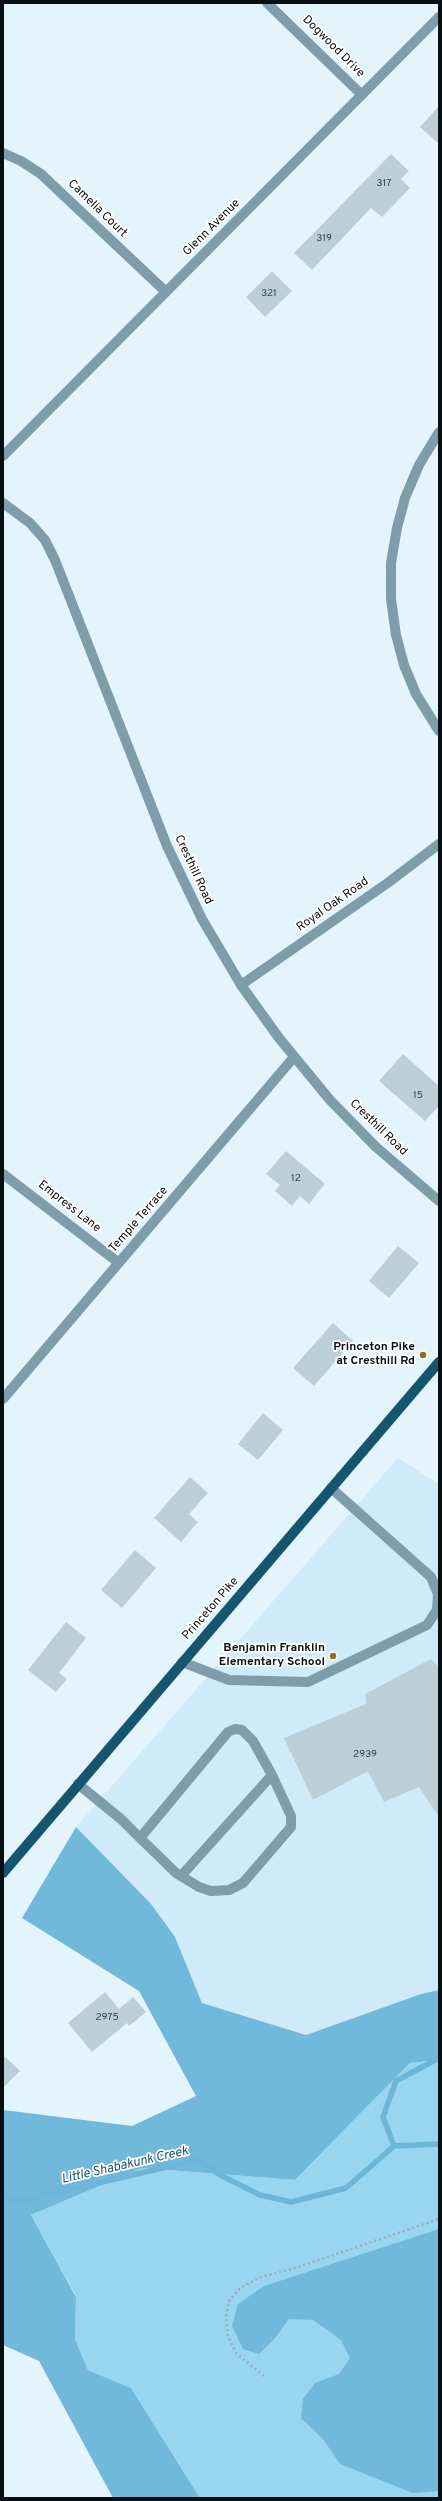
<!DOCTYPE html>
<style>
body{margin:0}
#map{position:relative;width:442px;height:2501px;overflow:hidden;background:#e4f4fc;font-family:Overpass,sans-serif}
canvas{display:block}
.frame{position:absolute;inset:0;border:4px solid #080f12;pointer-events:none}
</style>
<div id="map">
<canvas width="442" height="2501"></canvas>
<div class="frame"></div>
</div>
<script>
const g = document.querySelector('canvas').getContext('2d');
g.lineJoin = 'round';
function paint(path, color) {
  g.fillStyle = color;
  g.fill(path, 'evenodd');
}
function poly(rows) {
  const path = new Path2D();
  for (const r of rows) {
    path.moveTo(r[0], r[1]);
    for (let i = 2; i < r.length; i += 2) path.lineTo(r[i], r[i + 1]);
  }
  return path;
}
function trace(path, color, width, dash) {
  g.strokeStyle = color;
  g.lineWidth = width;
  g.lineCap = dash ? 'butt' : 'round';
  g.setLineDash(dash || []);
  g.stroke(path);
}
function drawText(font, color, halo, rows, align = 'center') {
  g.font = font + ' Overpass,sans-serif';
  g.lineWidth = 3.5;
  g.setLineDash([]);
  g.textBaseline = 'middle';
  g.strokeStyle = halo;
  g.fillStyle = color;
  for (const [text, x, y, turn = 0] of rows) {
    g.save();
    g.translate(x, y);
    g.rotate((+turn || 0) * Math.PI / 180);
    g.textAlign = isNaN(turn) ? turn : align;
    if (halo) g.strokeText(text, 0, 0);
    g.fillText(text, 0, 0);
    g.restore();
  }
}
paint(poly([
 [398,1458,439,1484,439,1990,421,1994,306,2035,202,2003,175,1937,76,1827]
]), '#cfebf9');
paint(poly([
 [439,2060,439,2498,200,2498,131,2388,88,2370,75,2339,76,2296,31,2215,142,2168,295,2180,410,2063]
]), '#98d5f1');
paint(poly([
 [76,1827,151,1904,175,1937,202,2003,306,2035,421,1994,439,1990,439,2060,410,2063,295,2180,142,2168,31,2215,76,2297,75,2339,88,2370,131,2388,200,2498,113,2498,39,2361,3,2345,3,2110,132,2126,196,2096,139,1991,22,1918],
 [439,2229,439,2491,413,2493,340,2464,323,2439,301,2418,303,2399,315,2383,339,2374,350,2358,341,2340,313,2320,289,2319,275,2338,259,2354,243,2349,232,2326,238,2304,264,2286]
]), '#70b9da');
trace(poly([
 [394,2146,439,2144],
 [3,2199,20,2200,55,2193,197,2160,220,2175,260,2195,291,2202,346,2188,394,2146,383,2117,396,2081,439,2058]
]), '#6db6d7', 5.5);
paint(poly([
 [439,106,439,144,420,127],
 [391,154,409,171,401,179,410,188,382,217,371,208,312,270,294,253],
 [272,271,292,291,265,317,246,297],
 [403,1054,439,1086,439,1106,425,1121,379,1081],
 [286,1151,325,1184,309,1204,300,1196,292,1206,275,1191,280,1185,266,1174],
 [398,1246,419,1263,389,1298,369,1281],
 [333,1323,353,1341,314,1386,293,1368],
 [263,1413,283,1430,258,1460,238,1444],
 [190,1477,208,1493,189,1514,198,1522,181,1542,154,1518],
 [135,1550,156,1568,122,1608,101,1590],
 [66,1622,86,1638,59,1673,67,1679,56,1692,28,1670],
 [431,1659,439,1667,439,1817,419,1787,384,1802,368,1771,313,1800,284,1738,366,1704,365,1694],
 [105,1992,119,2009,133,1997,146,2012,129,2026,127,2023,92,2052,68,2023],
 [3,2055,20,2071,3,2088]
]), '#bbcfd8');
trace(poly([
 [264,2376,236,2353,228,2336,226,2317,229,2301,240,2288,261,2277,292,2269,439,2219]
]), '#9facb3', 2.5, [2, 3]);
trace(poly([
 [267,3,362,95],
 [3,153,21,161,41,174,166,292],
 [439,432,419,465,405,498,397,528,391,563,391,599,396,635,404,665,416,694,439,731],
 [3,456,439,17],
 [3,503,30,523,45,540,55,560,167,846,202,919,241,985,279,1038,330,1100,376,1147,439,1201],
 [241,985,389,882,439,844],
 [3,1174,119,1263],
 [3,1399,294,1057],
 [182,1662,229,1680,308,1682,427,1625,437,1610,438,1594,431,1577,331,1488],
 [78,1784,121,1819,140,1838,176,1873,199,1887,211,1891,229,1890,243,1883,291,1827,291,1816,272,1775,253,1741,242,1730,235,1729,228,1732,140,1838],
 [181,1876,272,1775]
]), '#7e9caa', 10);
trace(poly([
 [3,1873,439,1362]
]), '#15556e', 10);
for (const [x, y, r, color] of [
 [423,1355,4,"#976c1a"],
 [333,1656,4,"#976c1a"]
]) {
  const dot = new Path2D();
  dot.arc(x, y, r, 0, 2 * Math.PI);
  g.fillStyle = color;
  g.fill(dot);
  trace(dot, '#fff', 1.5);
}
drawText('10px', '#353f44', null, [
 ["317",384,184],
 ["319",324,239],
 ["321",269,294],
 ["15",418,1096],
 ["12",296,1179],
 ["2939",365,1755],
 ["2975",107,2018]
]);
drawText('12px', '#080f12', '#fff', [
 ["Dogwood Drive",333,47,45],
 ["Camelia Court",97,209,44],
 ["Glenn Avenue",212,228,-45],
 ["Cresthill Road",193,870,65],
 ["Royal Oak Road",333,905,-35],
 ["Cresthill Road",378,1128,44],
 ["Empress Lane",69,1207,38],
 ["Temple Terrace",139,1220,-49],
 ["Princeton Pike",211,1609,-49]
]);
drawText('bold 12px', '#080f12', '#fff', [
 ["Princeton Pike",415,1348],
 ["at Cresthill Rd",415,1362],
 ["Benjamin Franklin",325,1649],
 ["Elementary School",325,1663]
], 'right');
drawText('italic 13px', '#18536a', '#fff', [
 ["Little Shabakunk Creek",125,2166,-13]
]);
</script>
